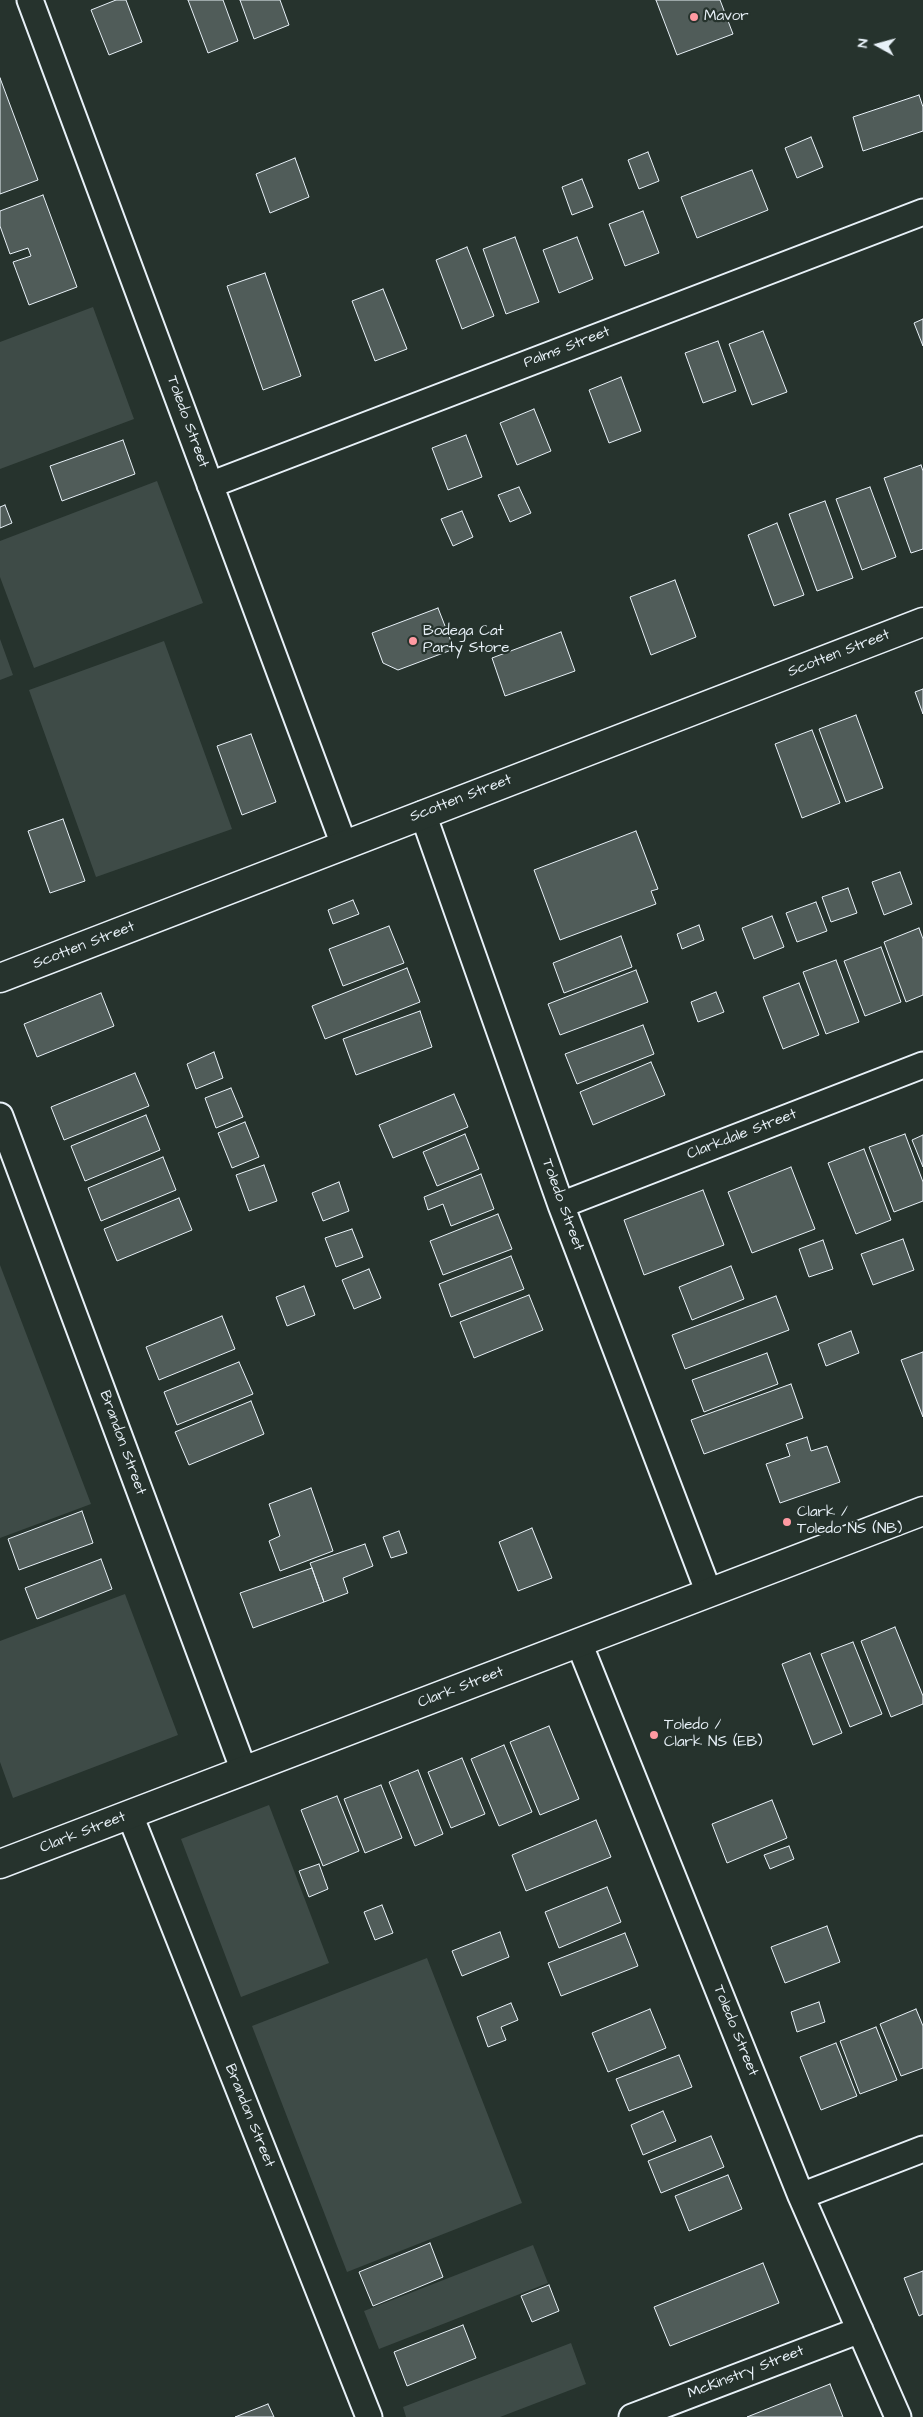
<!DOCTYPE html>
<style>
body{margin:0}
#map{position:relative;width:923px;height:2417px;overflow:hidden;background:#26332d;font-family:"Architects Daughter",sans-serif}
canvas{display:block}
.north{position:absolute;left:853px;top:20px;width:50px;height:50px;-webkit-text-stroke:4px #26332d;paint-order:stroke;rotate:277deg;font-size:14px;font-weight:700;line-height:20px;text-align:center;color:#e8f1f8}
.north::after{content:'';display:block;margin:auto;width:18px;height:22px;background:#e8f1f8;clip-path:polygon(50% 0,100% 100%,50% 72%,0 100%)}
</style>
<div id="map">
<canvas width="923" height="2417"></canvas>
<div class="north">N</div>
</div>
<script>
const g = document.querySelector('canvas').getContext('2d');
g.lineJoin = 'round';
function paint(path, color) {
  g.fillStyle = color;
  g.fill(path, 'evenodd');
}
function poly(rows) {
  const path = new Path2D();
  for (const r of rows) {
    path.moveTo(r[0], r[1]);
    for (let i = 2; i < r.length; i += 2) path.lineTo(r[i], r[i + 1]);
  }
  return path;
}
function trace(path, color, width, dash) {
  g.strokeStyle = color;
  g.lineWidth = width;
  g.lineCap = dash ? 'butt' : 'round';
  g.setLineDash(dash || []);
  g.stroke(path);
}
function drawText(font, color, halo, rows, align = 'center') {
  g.font = font + ' "Architects Daughter",sans-serif';
  g.lineWidth = 4.5;
  g.setLineDash([]);
  g.textBaseline = 'middle';
  g.strokeStyle = halo;
  g.fillStyle = color;
  for (const [text, x, y, turn = 0] of rows) {
    g.save();
    g.translate(x, y);
    g.rotate((+turn || 0) * Math.PI / 180);
    g.textAlign = isNaN(turn) ? turn : align;
    if (halo) g.strokeText(text, 0, 0);
    g.fillText(text, 0, 0);
    g.restore();
  }
}
paint(poly([
 [93,307,134,419,0,469,0,342],
 [157,481,203,603,34,668,0,577,0,541],
 [0,639,13,675,0,680],
 [164,641,232,829,96,877,29,690],
 [0,1265,91,1504,0,1538],
 [125,1594,178,1735,13,1798,0,1762,0,1641],
 [269,1805,329,1963,241,1997,181,1839],
 [427,1958,522,2203,347,2272,252,2026],
 [533,2245,548,2283,379,2349,364,2311],
 [571,2343,586,2384,500,2417,406,2417,403,2407]
]), '#3e4b47');
const building = poly([
 [116,0,126,0,142,42,109,55,91,10,116,0],
 [188,0,223,0,238,41,208,53,188,0],
 [240,0,280,0,289,25,254,39,240,0],
 [656,0,720,0,733,34,677,55,656,0],
 [0,78,38,180,0,194,0,78],
 [919,95,923,107,923,131,863,151,853,117,919,95],
 [811,137,823,167,797,178,785,148,811,137],
 [648,152,659,181,639,189,628,160,648,152],
 [295,158,309,197,270,213,256,174,295,158],
 [752,170,768,210,697,238,681,197,752,170],
 [582,179,593,207,572,215,562,187,582,179],
 [43,195,77,287,29,305,13,262,31,256,28,248,10,254,0,226,0,211,43,195],
 [643,211,659,253,625,266,609,224,643,211],
 [515,237,539,302,506,314,483,249,515,237],
 [577,237,593,279,559,293,543,250,577,237],
 [467,247,494,316,462,329,436,260,467,247],
 [265,273,301,376,263,390,227,286,265,273],
 [383,289,407,349,375,361,352,301,383,289],
 [923,319,923,346,914,323,923,319],
 [763,331,787,392,752,405,729,344,763,331],
 [718,341,736,391,703,403,685,353,718,341],
 [621,377,641,431,609,443,589,390,621,377],
 [534,409,551,451,517,465,500,423,534,409],
 [466,435,482,477,448,490,432,448,466,435],
 [123,440,135,474,62,501,50,466,123,440],
 [921,465,923,471,923,549,911,553,884,478,921,465],
 [519,487,531,513,510,522,498,495,519,487],
 [870,487,896,557,862,570,836,499,870,487],
 [825,501,853,578,817,591,789,514,825,501],
 [5,505,12,523,0,528,0,507,5,505],
 [462,511,473,537,453,546,441,519,462,511],
 [777,523,804,595,774,606,748,535,777,523],
 [675,580,696,637,651,655,630,597,675,580],
 [438,608,454,649,398,670,383,663,372,633,438,608],
 [561,632,575,671,505,696,492,658,561,632],
 [923,689,923,714,915,692,923,689],
 [856,715,883,788,846,802,819,729,856,715],
 [812,730,840,803,802,818,775,744,812,730],
 [251,734,276,802,242,815,217,746,251,734],
 [63,819,85,881,50,893,28,831,63,819],
 [636,831,658,889,651,891,656,904,560,940,534,870,636,831],
 [900,872,912,904,884,915,872,882,900,872],
 [848,888,857,913,831,922,822,897,848,888],
 [353,900,359,914,333,924,328,910,353,900],
 [816,902,827,931,797,942,786,913,816,902],
 [772,916,784,947,754,959,742,928,772,916],
 [699,925,704,940,682,949,677,934,699,925],
 [389,926,404,963,343,986,329,949,389,926],
 [919,928,923,939,923,995,906,1002,884,942,919,928],
 [621,936,632,967,564,993,553,963,621,936],
 [881,947,901,1002,865,1016,844,961,881,947],
 [836,960,859,1022,826,1034,803,972,836,960],
 [407,968,420,1002,325,1039,312,1006,407,968],
 [636,970,648,1002,560,1035,548,1004,636,970],
 [799,983,819,1035,783,1049,763,997,799,983],
 [716,992,724,1012,698,1022,691,1002,716,992],
 [101,993,114,1026,37,1057,24,1024,101,993],
 [420,1011,432,1047,356,1075,343,1039,420,1011],
 [643,1025,654,1054,577,1084,565,1054,643,1025],
 [214,1052,223,1078,196,1089,187,1064,214,1052],
 [651,1062,665,1095,593,1125,580,1092,651,1062],
 [135,1073,149,1106,64,1140,51,1107,135,1073],
 [231,1088,243,1117,216,1128,205,1098,231,1088],
 [454,1094,468,1127,393,1158,379,1125,454,1094],
 [146,1115,160,1150,85,1181,71,1146,146,1115],
 [245,1122,259,1157,232,1168,218,1133,245,1122],
 [465,1134,479,1169,437,1186,423,1152,465,1134],
 [905,1134,923,1182,923,1201,894,1212,869,1147,905,1134],
 [923,1135,923,1167,912,1140,923,1135],
 [864,1149,891,1220,856,1234,828,1163,864,1149],
 [163,1157,176,1190,101,1221,88,1188,163,1157],
 [264,1165,277,1201,249,1211,236,1175,264,1165],
 [791,1167,815,1229,752,1253,728,1192,791,1167],
 [481,1174,494,1209,451,1226,443,1204,428,1210,424,1197,481,1174],
 [339,1182,349,1211,323,1221,312,1193,339,1182],
 [703,1190,724,1245,644,1275,624,1220,703,1190],
 [179,1198,192,1230,117,1261,104,1229,179,1198],
 [498,1214,512,1249,443,1275,430,1241,498,1214],
 [352,1229,363,1257,336,1267,325,1238,352,1229],
 [903,1239,914,1270,873,1285,861,1254,903,1239],
 [823,1240,833,1269,809,1277,799,1249,823,1240],
 [511,1256,524,1289,451,1317,439,1284,511,1256],
 [731,1266,744,1299,692,1320,679,1287,731,1266],
 [369,1269,381,1298,354,1309,342,1280,369,1269],
 [304,1286,315,1315,287,1326,276,1297,304,1286],
 [529,1295,543,1330,474,1358,460,1322,529,1295],
 [776,1296,789,1330,685,1369,672,1335,776,1296],
 [222,1316,235,1349,159,1380,146,1347,222,1316],
 [851,1331,859,1353,826,1366,818,1344,851,1331],
 [923,1352,923,1417,901,1360,923,1352],
 [767,1353,778,1384,704,1412,692,1380,767,1353],
 [239,1362,253,1394,177,1425,164,1392,239,1362],
 [791,1384,803,1418,704,1454,691,1420,791,1384],
 [251,1401,264,1434,189,1465,175,1432,251,1401],
 [807,1437,811,1451,827,1446,840,1482,780,1503,766,1464,790,1456,786,1444,807,1437],
 [311,1488,333,1551,280,1571,269,1541,280,1536,269,1504,311,1488],
 [82,1511,93,1543,19,1570,8,1539,82,1511],
 [532,1528,552,1578,518,1591,499,1542,532,1528],
 [399,1531,407,1553,391,1558,383,1537,399,1531],
 [365,1544,373,1566,343,1578,348,1593,324,1602,310,1563,365,1544],
 [101,1559,112,1589,37,1619,25,1588,101,1559],
 [312,1568,324,1602,253,1628,240,1593,312,1568],
 [895,1627,923,1696,923,1704,891,1717,861,1641,895,1627],
 [853,1642,882,1714,850,1727,821,1654,853,1642],
 [810,1653,842,1733,813,1745,782,1664,810,1653],
 [549,1726,579,1799,540,1815,510,1742,549,1726],
 [504,1745,532,1812,499,1826,471,1759,504,1745],
 [462,1758,485,1814,451,1828,428,1772,462,1758],
 [418,1770,443,1834,415,1846,389,1782,418,1770],
 [381,1785,402,1838,365,1853,344,1799,381,1785],
 [337,1796,359,1851,323,1866,301,1810,337,1796],
 [772,1800,787,1838,727,1863,712,1824,772,1800],
 [596,1820,611,1857,526,1891,512,1855,596,1820],
 [789,1846,794,1859,770,1869,764,1855,789,1846],
 [319,1864,328,1889,309,1897,299,1871,319,1864],
 [607,1887,621,1922,559,1948,545,1912,607,1887],
 [382,1905,393,1933,375,1940,364,1912,382,1905],
 [827,1926,840,1962,785,1983,771,1947,827,1926],
 [500,1932,509,1957,462,1976,452,1951,500,1932],
 [625,1933,638,1966,561,1996,548,1963,625,1933],
 [819,2002,825,2022,797,2032,791,2012,819,2002],
 [511,2003,518,2020,501,2027,506,2040,488,2047,477,2017,511,2003],
 [650,2009,666,2048,608,2072,592,2033,650,2009],
 [916,2009,923,2026,923,2068,901,2076,880,2024,916,2009],
 [876,2027,897,2080,860,2094,840,2041,876,2027],
 [836,2043,857,2096,821,2110,800,2057,836,2043],
 [679,2055,692,2087,629,2111,616,2079,679,2055],
 [663,2111,676,2141,643,2155,631,2125,663,2111],
 [711,2136,724,2167,661,2193,648,2161,711,2136],
 [728,2175,742,2209,689,2231,675,2196,728,2175],
 [430,2243,443,2277,373,2306,359,2272,430,2243],
 [763,2263,779,2303,670,2346,654,2307,763,2263],
 [923,2271,923,2314,919,2316,904,2278,923,2271],
 [549,2285,559,2311,532,2322,521,2296,549,2285],
 [463,2325,476,2358,407,2386,394,2352,463,2325],
 [830,2384,843,2417,747,2417,830,2384],
 [268,2404,274,2417,235,2417,268,2404]
]);
paint(building, '#505c59');
trace(building, '#e8f1f8', 1);
const minor = poly([
 [30,0,344,845],
 [210,485,923,212],
 [423,814,561,1205,709,1593],
 [0,1116,244,1771],
 [561,1205,923,1065],
 [579,1643,801,2196,898,2417],
 [130,1815,369,2417],
 [801,2196,923,2149],
 [632,2417,860,2330]
]);
const tertiary = poly([
 [0,978,923,622],
 [0,1864,923,1511]
]);
trace(minor, '#e8f1f8', 29);
trace(tertiary, '#e8f1f8', 31);
trace(minor, '#26332d', 25);
trace(tertiary, '#26332d', 28);
for (const [x, y, r, color] of [
 [694,17,5,"#ff9aa2"],
 [413,641,5,"#ff9aa2"],
 [787,1522,5,"#ff9aa2"],
 [654,1735,5,"#ff9aa2"]
]) {
  const dot = new Path2D();
  dot.arc(x, y, r, 0, 2 * Math.PI);
  g.fillStyle = color;
  g.fill(dot);
  trace(dot, '#26332d', 2);
}
drawText('15px', '#e8f1f8', '#26332d', [
 ["Mavor",704,17],
 ["Bodega Cat",423,632],
 ["Party Store",423,649],
 ["Clark /",797,1513],
 ["Toledo NS (NB)",797,1530],
 ["Toledo /",664,1726],
 ["Clark NS (EB)",664,1743]
], 'left');
drawText('15px', '#e8f1f8', '#26332d', [
 ["Palms Street",567,348,-21],
 ["Toledo Street",187,422,70],
 ["Scotten Street",839,654,-21],
 ["Scotten Street",461,799,-21],
 ["Scotten Street",84,946,-21],
 ["Clarkdale Street",742,1135,-21],
 ["Toledo Street",562,1205,70],
 ["Brandon Street",122,1443,70],
 ["Clark Street",461,1688,-21],
 ["Clark Street",83,1833,-21],
 ["Toledo Street",735,2031,68],
 ["Brandon Street",249,2116,68],
 ["McKinstry Street",746,2373,-21]
]);
</script>
